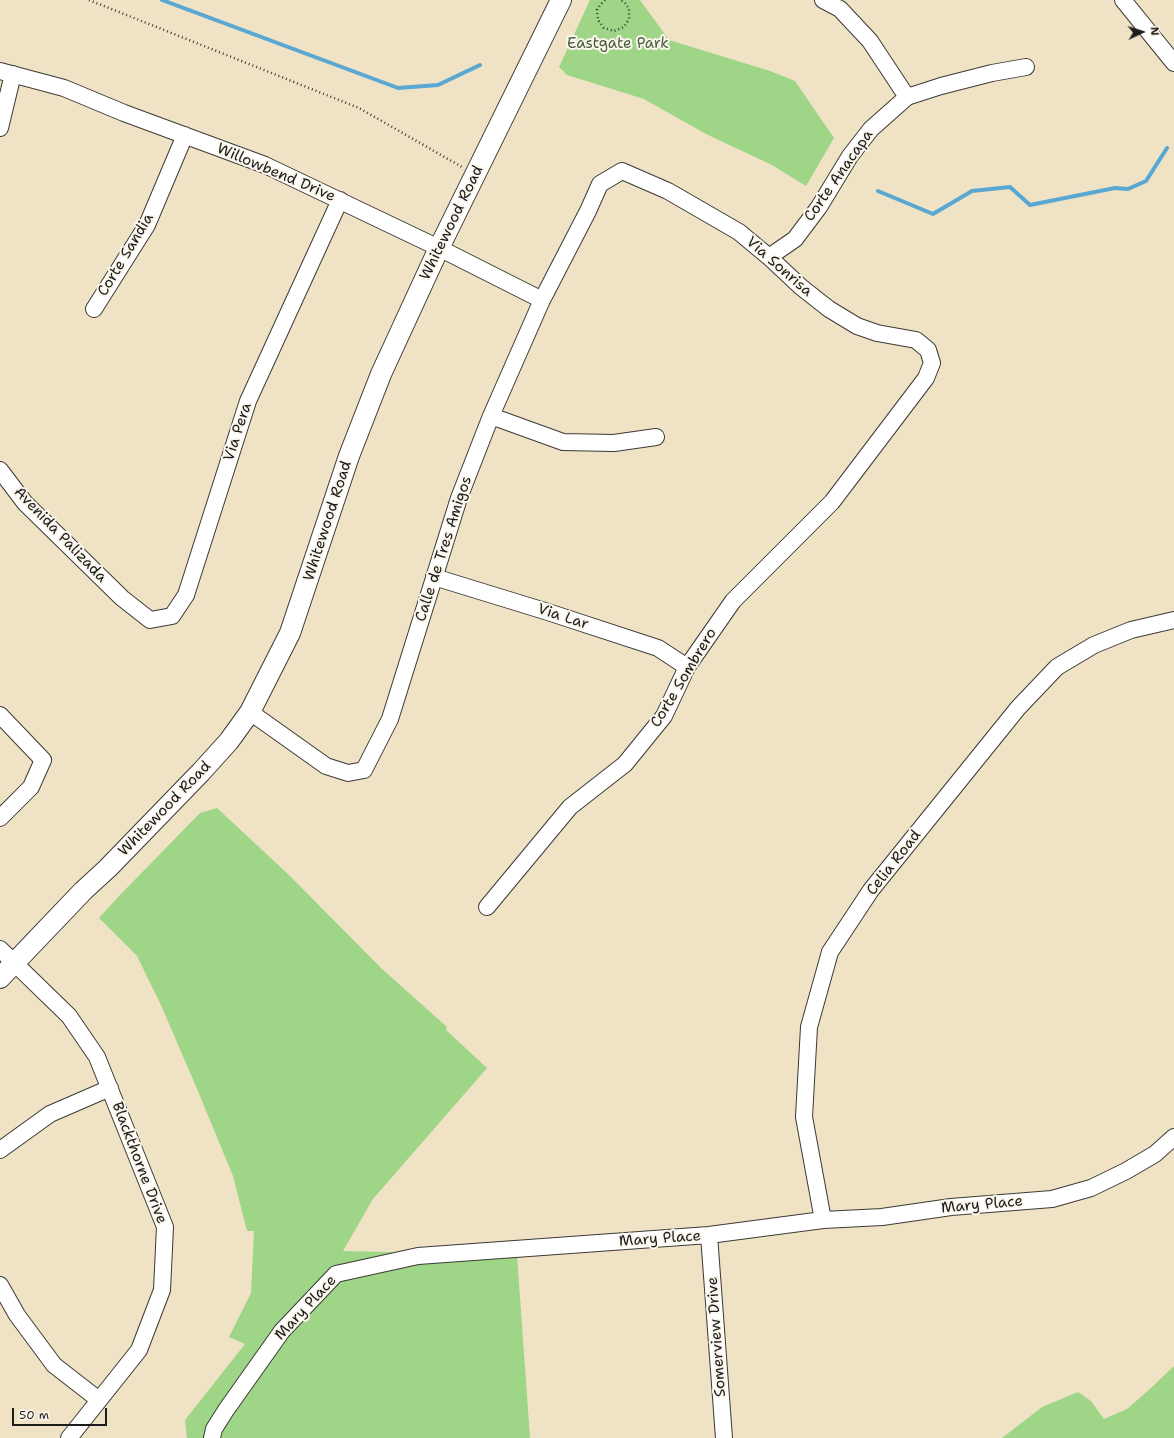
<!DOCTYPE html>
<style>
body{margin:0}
#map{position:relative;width:1174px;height:1438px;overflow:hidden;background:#f0e2c4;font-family:"Shantell Sans",sans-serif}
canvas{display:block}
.north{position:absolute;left:1122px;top:12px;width:40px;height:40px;-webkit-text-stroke:3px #fbf7ec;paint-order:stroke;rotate:86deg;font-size:11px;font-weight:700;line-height:16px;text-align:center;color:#1c1c1c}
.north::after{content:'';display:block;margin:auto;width:14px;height:18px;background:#1c1c1c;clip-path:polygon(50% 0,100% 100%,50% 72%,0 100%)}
.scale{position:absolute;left:12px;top:1408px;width:95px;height:18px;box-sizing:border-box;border:2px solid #1c1c1c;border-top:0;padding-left:5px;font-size:12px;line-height:14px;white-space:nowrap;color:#1c1c1c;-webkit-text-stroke:3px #fbf7ec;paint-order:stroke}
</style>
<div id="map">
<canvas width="1174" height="1438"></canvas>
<div class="north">N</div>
<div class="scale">50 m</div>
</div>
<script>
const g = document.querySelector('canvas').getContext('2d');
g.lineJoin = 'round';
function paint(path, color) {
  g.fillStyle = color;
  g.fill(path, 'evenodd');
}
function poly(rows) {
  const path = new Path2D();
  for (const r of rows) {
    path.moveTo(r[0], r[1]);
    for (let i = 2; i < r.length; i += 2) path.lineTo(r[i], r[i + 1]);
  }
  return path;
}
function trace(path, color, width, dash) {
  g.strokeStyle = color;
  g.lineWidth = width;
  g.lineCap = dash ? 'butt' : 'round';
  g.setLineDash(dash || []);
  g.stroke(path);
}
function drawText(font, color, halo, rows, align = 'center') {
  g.font = font + ' "Shantell Sans",sans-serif';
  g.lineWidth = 4;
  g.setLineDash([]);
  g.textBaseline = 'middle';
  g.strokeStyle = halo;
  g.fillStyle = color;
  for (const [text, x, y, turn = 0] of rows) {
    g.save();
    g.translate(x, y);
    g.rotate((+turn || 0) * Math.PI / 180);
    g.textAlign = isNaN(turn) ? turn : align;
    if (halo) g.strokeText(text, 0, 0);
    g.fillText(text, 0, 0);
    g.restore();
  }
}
paint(poly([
 [590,0,640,0,669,40,770,71,795,81,834,138,806,186,772,165,706,134,644,99,567,75,559,67],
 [217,808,289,875,381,968,447,1027,446,1030,487,1068,373,1199,343,1251,517,1255,530,1438,187,1438,185,1420,245,1344,229,1337,251,1293,254,1231,247,1231,233,1176,195,1084,160,1003,137,956,99,918,120,895,200,813],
 [1174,1366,1174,1438,1002,1438,1042,1407,1078,1392,1091,1401,1104,1419,1127,1409,1151,1388]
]), '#9ed587');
trace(poly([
 [162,0,398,88,438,85,480,65],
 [878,191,933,214,972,191,1010,187,1030,205,1115,188,1128,189,1146,181,1167,148]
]), '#59a7d3', 4);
const minor = poly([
 [823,0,840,9,870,41,907,97],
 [1123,0,1174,63],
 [0,71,64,88,124,113,265,165,439,248,542,300],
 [0,128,13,74],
 [769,257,795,239,819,207,850,156,871,129,907,97,941,86,992,73,1026,67],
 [94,309,147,225,185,135],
 [491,416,563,442,614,443,656,437],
 [0,470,25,503,122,598,150,620,172,616,186,595,248,401,340,200],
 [434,577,548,612,658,648,687,667],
 [250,712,326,766,348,773,364,770,390,719,459,498,491,416,542,300,588,211,600,184,622,171,668,191,739,232,769,257,801,287,829,309,857,326,877,333,916,340,928,350,932,363,926,378,832,502,733,601,687,667,664,716,625,764,570,807,487,907],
 [0,715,43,760,31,787,0,818],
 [0,949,69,1016,97,1057,165,1227,162,1290,139,1350,69,1438],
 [0,1150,50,1114,110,1088],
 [823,1220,804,1117,809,1027,830,952,871,890,1018,708,1057,667,1094,645,1131,630,1174,620],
 [709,1235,724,1438],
 [0,1285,17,1315,54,1365,99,1400],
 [212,1438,214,1429,226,1410,282,1331,336,1274,418,1256,709,1235,823,1220,882,1217,951,1207,1052,1199,1091,1188,1126,1171,1155,1154,1174,1137]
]);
const major = poly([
 [0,978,83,891,108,868,201,772,229,741,250,712,290,633,349,456,381,374,439,248,561,0]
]);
trace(minor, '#3c3a35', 18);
trace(major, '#3c3a35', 22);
trace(poly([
 [89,0,359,108,462,167],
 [605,0,600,5,597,10,598,20,604,28,614,31,624,27,629,19,629,9,626,4,621,0]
]), '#3c3a35', 2.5, [1, 3]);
trace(minor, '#fff', 16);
trace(major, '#fff', 20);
drawText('15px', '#4a5d41', '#fbf7ec', [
 ["Eastgate Park",618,44]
]);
drawText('15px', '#1c1c1c', '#fbf7ec', [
 ["Willowbend Drive",276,173,23],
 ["Corte Anacapa",839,176,-55],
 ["Whitewood Road",452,223,-64],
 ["Corte Sandia",126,255,-59],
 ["Via Sonrisa",779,267,41],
 ["Via Pera",238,432,-72],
 ["Whitewood Road",328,521,-72],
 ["Avenida Palizada",60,535,46],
 ["Calle de Tres Amigos",444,549,-72],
 ["Via Lar",563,617,18],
 ["Corte Sombrero",684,678,-59],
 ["Whitewood Road",165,809,-46],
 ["Celia Road",894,863,-52],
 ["Blackthorne Drive",139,1163,69],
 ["Mary Place",982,1205,-5],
 ["Mary Place",660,1239,-4],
 ["Mary Place",306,1308,-47],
 ["Somerview Drive",717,1337,-94]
]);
</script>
